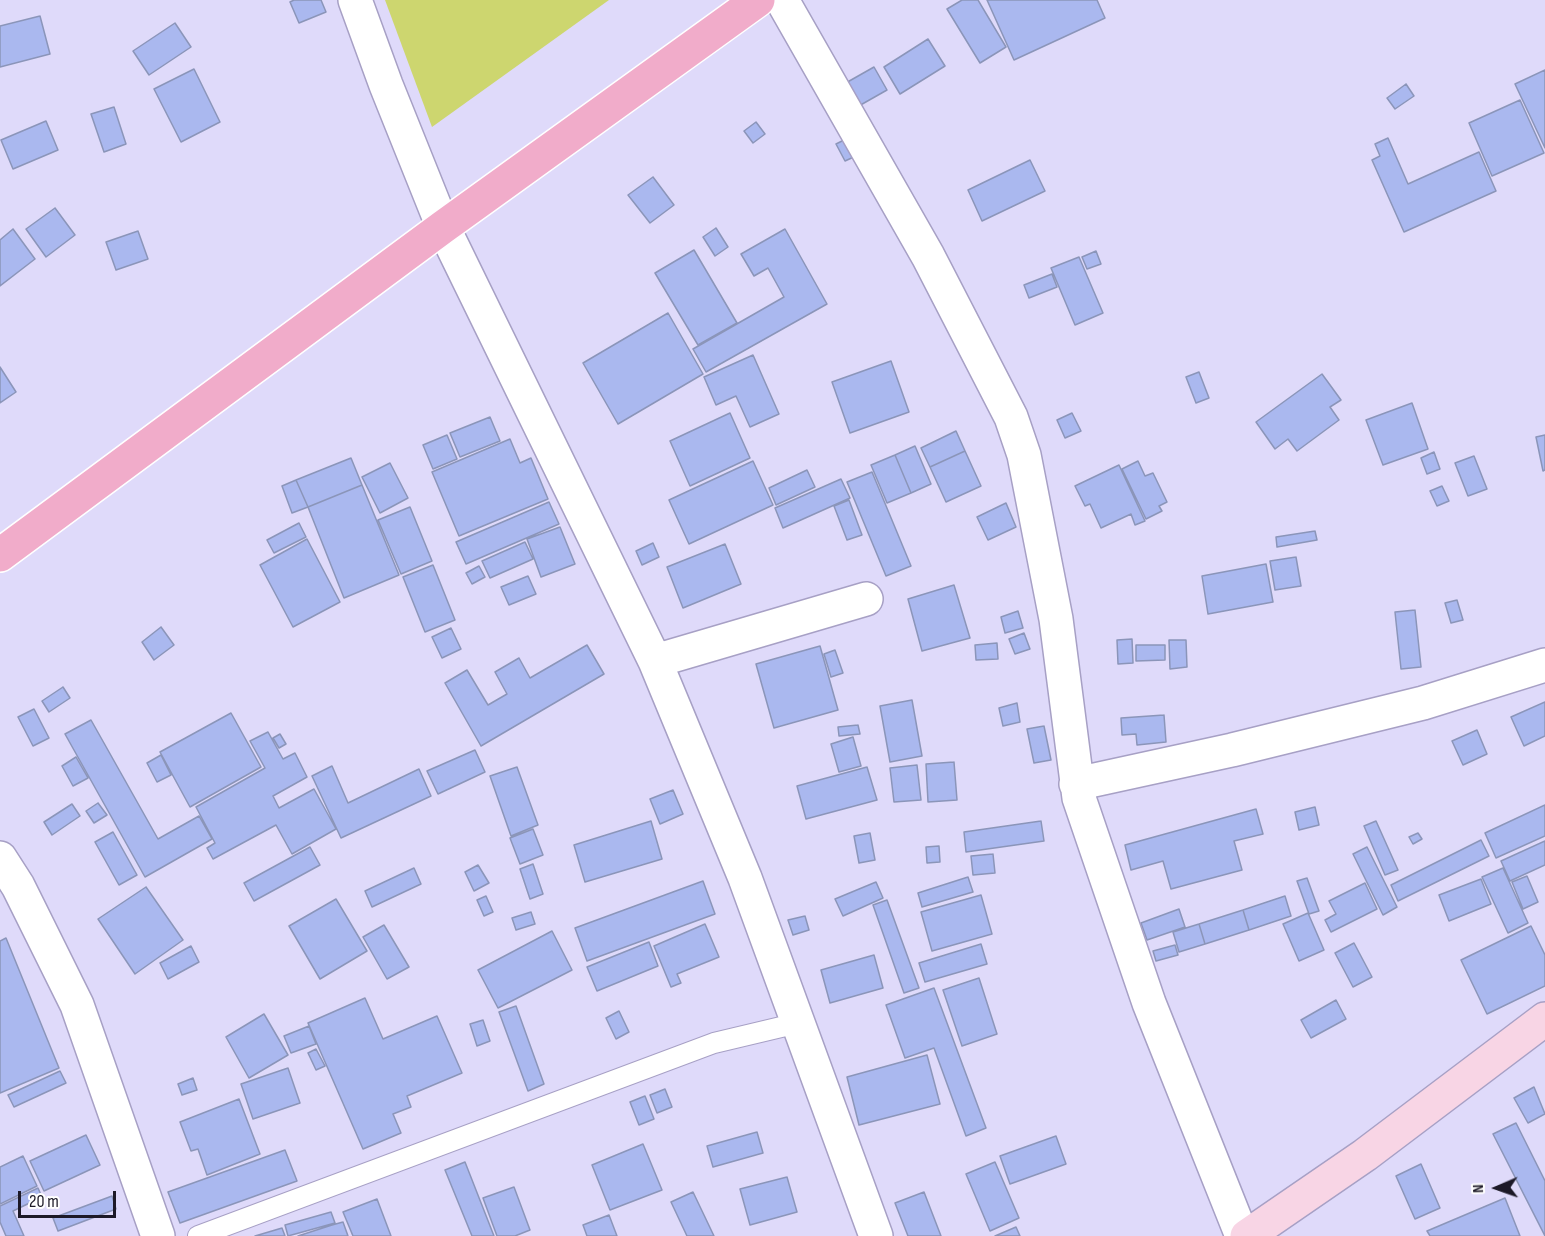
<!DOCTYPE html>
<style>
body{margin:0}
#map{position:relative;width:1545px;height:1236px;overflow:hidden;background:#dfdafa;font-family:"Sofia Sans Condensed",sans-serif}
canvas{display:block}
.north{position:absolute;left:1467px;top:1158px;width:60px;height:60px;-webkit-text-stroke:4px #fff;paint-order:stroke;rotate:268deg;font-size:16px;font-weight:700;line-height:24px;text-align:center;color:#1c1927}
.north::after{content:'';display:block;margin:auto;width:21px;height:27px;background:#1c1927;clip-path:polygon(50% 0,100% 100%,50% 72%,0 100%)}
.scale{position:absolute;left:18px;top:1191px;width:98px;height:27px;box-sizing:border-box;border:3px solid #1c1927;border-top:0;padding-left:8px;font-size:18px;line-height:21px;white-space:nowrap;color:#1c1927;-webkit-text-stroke:4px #fff;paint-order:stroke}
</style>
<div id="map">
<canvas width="1545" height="1236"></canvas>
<div class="north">N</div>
<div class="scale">20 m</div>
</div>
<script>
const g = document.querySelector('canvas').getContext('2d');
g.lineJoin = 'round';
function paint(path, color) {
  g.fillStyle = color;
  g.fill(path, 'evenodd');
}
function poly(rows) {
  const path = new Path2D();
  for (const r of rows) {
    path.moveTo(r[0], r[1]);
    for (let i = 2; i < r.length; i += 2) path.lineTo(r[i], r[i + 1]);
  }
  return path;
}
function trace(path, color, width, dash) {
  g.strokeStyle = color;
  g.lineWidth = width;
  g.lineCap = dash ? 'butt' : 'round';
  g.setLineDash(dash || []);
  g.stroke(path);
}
paint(poly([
 [385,0,609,0,432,127]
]), '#cdd66f');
const building = poly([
 [294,0,321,0,326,12,299,23,290,2,294,0],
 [962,0,978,0,1006,47,980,63,947,9,962,0],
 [987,0,1097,0,1105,18,1014,60,987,0],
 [40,16,50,54,0,67,0,26,40,16],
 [175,23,191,47,149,75,133,51,175,23],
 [928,39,945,66,900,94,884,67,928,39],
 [874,67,887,90,857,107,844,84,874,67],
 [194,69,220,122,181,142,154,89,194,69],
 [1545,70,1545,148,1515,84,1545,70],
 [1406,84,1414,96,1395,109,1387,98,1406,84],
 [1520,100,1544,153,1492,176,1469,123,1520,100],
 [114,107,126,144,104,152,91,114,114,107],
 [46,121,58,150,13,169,1,140,46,121],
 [756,122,765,134,753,143,744,131,756,122],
 [848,138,856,156,845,161,836,144,848,138],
 [1388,138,1408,184,1479,152,1496,191,1404,232,1372,160,1380,156,1375,144,1388,138],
 [1030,160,1045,191,982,221,968,190,1030,160],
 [653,177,674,205,650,223,628,195,653,177],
 [55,208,75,235,46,257,26,229,55,208],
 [716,228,728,247,715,256,703,237,716,228],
 [13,229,35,259,0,286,0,240,13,229],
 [785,229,827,304,706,372,693,349,784,297,768,268,754,276,741,254,785,229],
 [138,231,148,259,116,270,106,242,138,231],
 [694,250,737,323,698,345,655,273,694,250],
 [1096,251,1101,264,1087,269,1082,257,1096,251],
 [1079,257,1103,313,1075,325,1051,268,1079,257],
 [1052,274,1057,287,1029,298,1024,285,1052,274],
 [668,313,703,374,618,424,583,363,668,313],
 [753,355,779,414,750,427,736,396,716,405,704,377,753,355],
 [891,361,909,412,850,433,832,382,891,361],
 [0,367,16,392,0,403,0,367],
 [1199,372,1209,398,1196,403,1186,377,1199,372],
 [1322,374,1341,400,1330,407,1339,420,1297,451,1288,439,1275,449,1256,422,1322,374],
 [1412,403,1428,449,1383,465,1366,420,1412,403],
 [730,413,750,458,690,486,670,441,730,413],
 [1072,413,1081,431,1065,438,1057,420,1072,413],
 [490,417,500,441,460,457,450,433,490,417],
 [956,431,965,451,930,467,921,448,956,431],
 [447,435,457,459,433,469,423,445,447,435],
 [1545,435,1545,470,1543,471,1536,437,1545,435],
 [510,439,520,463,531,458,548,499,459,536,432,472,510,439],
 [915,446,931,484,911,493,895,455,915,446],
 [965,451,981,486,946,502,930,467,965,451],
 [1434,452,1440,469,1427,474,1421,458,1434,452],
 [895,455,911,493,887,503,871,465,895,455],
 [1474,456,1487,489,1468,496,1455,463,1474,456],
 [351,458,362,485,308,507,296,480,351,458],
 [753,461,773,505,689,544,669,500,753,461],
 [1138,461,1145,476,1153,473,1167,502,1159,506,1162,511,1146,519,1122,469,1138,461],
 [390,463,408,498,380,513,362,477,390,463],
 [1119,465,1145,521,1135,525,1131,514,1101,528,1090,504,1085,506,1075,486,1119,465],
 [807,470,815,487,776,505,769,488,807,470],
 [872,472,911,566,886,576,847,482,872,472],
 [841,479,850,498,783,528,775,508,841,479],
 [296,480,308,507,292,513,282,486,296,480],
 [362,485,399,575,344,598,308,507,362,485],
 [1442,486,1449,501,1437,506,1430,491,1442,486],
 [849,500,862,535,847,540,834,506,849,500],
 [549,502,559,524,466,564,456,542,549,502],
 [1006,503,1016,527,988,540,977,517,1006,503],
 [410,507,432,561,401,574,378,520,410,507],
 [299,523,306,537,274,553,267,540,299,523],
 [560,527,575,564,541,577,527,539,560,527],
 [1315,531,1317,540,1277,547,1276,537,1315,531],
 [307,539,340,602,293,627,260,565,307,539],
 [525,542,533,559,490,578,482,561,525,542],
 [653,543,659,557,642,565,636,551,653,543],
 [725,544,741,584,683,608,667,567,725,544],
 [1296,557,1301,586,1275,590,1270,561,1296,557],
 [1266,564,1273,602,1208,614,1202,576,1266,564],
 [433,565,455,620,425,632,403,577,433,565],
 [479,566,485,577,472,584,466,573,479,566],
 [528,576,536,594,509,605,501,587,528,576],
 [954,585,970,638,922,651,908,599,954,585],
 [1457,600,1463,620,1451,623,1445,603,1457,600],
 [1415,610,1421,667,1401,669,1395,612,1415,610],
 [1018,611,1023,628,1005,633,1001,617,1018,611],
 [161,627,174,645,154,660,142,642,161,627],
 [451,628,461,649,442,658,432,637,451,628],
 [1024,633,1030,649,1015,654,1009,639,1024,633],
 [1132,639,1133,663,1118,664,1117,640,1132,639],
 [1169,640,1186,640,1187,667,1170,669,1169,640],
 [997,643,998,659,976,660,975,645,997,643],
 [587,645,604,674,481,746,445,683,467,670,488,705,507,694,495,672,519,658,530,678,587,645],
 [1136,645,1165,645,1165,660,1136,661,1136,645],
 [820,646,838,710,774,728,756,664,820,646],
 [835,650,843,673,831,677,824,654,835,650],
 [63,687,70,698,49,712,42,701,63,687],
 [912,700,922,756,890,762,880,706,912,700],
 [1545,702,1545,736,1524,746,1511,717,1545,702],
 [1017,703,1020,722,1003,726,999,708,1017,703],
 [34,709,49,738,33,746,18,717,34,709],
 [231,713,261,767,190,807,160,752,231,713],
 [1164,715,1166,742,1137,745,1136,734,1122,735,1121,718,1164,715],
 [91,720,158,839,199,816,212,839,145,877,65,734,91,720],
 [858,725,860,734,839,736,838,727,858,725],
 [1044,726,1051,760,1034,763,1027,729,1044,726],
 [1477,730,1487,754,1463,765,1452,741,1477,730],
 [268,732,283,759,295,753,307,777,273,796,279,808,314,789,336,829,292,854,276,825,213,859,207,848,215,843,196,807,265,768,250,741,268,732],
 [280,734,286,744,279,748,273,738,280,734],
 [853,737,861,766,839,772,831,744,853,737],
 [475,750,485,772,438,794,427,771,475,750],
 [161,755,171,775,157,782,147,763,161,755],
 [76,757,88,778,73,786,62,766,76,757],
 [954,762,957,800,928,802,926,764,954,762],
 [917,765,921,800,894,802,890,768,917,765],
 [332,766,348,803,419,769,431,796,341,838,312,776,332,766],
 [517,767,538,825,511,836,490,776,517,767],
 [867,767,877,800,806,819,797,786,867,767],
 [673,790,683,814,660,824,650,799,673,790],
 [98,803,107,815,94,823,86,811,98,803],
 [72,804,80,816,52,835,44,822,72,804],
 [1545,805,1545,836,1496,858,1485,833,1545,805],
 [1315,807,1319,825,1299,830,1295,812,1315,807],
 [1256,809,1263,834,1234,841,1242,870,1171,889,1163,861,1131,870,1125,845,1256,809],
 [651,821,662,859,585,882,574,845,651,821],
 [1041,821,1044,841,966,852,964,832,1041,821],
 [1376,821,1398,870,1385,875,1364,826,1376,821],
 [533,829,543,855,520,864,510,838,533,829],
 [113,832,137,875,119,885,95,842,113,832],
 [870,833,875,860,859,863,854,836,870,833],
 [1418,833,1422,839,1413,844,1409,837,1418,833],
 [1481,840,1489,856,1398,901,1391,885,1481,840],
 [1545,841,1545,865,1510,881,1501,861,1545,841],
 [939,846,940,862,927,863,926,847,939,846],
 [310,847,320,865,254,901,244,883,310,847],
 [1367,847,1397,907,1383,915,1353,854,1367,847],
 [993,854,995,873,973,875,971,856,993,854],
 [533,864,543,894,530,899,520,869,533,864],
 [478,865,489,883,474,891,465,872,478,865],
 [414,868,421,884,372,907,365,891,414,868],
 [1503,868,1528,923,1508,933,1482,877,1503,868],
 [1527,876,1538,902,1523,909,1512,882,1527,876],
 [968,877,973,892,922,907,918,893,968,877],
 [1307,878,1319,911,1309,914,1297,881,1307,878],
 [1481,879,1491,904,1449,921,1439,895,1481,879],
 [703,881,715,914,587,961,575,928,703,881],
 [876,882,883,898,843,916,835,899,876,882],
 [1365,883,1377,909,1331,932,1325,920,1336,914,1329,901,1365,883],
 [146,887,183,940,135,974,98,919,146,887],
 [981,895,992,934,932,951,921,912,981,895],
 [486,896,493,912,484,916,477,900,486,896],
 [1285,896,1291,916,1249,930,1243,910,1285,896],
 [336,899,367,951,320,979,289,926,336,899],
 [887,900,919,988,904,993,873,905,887,900],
 [1179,909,1185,927,1147,940,1141,923,1179,909],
 [1243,910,1249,930,1205,944,1199,924,1243,910],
 [531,912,535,924,516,930,512,918,531,912],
 [1308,913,1324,950,1299,961,1283,924,1308,913],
 [805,916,809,930,793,935,788,920,805,916],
 [705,924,719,957,677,974,681,983,671,987,654,946,705,924],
 [1199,924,1205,944,1179,952,1173,932,1199,924],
 [384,925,409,967,387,979,363,937,384,925],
 [1531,926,1545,955,1545,986,1487,1014,1461,960,1531,926],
 [552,931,572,970,498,1008,478,970,552,931],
 [6,938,59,1068,0,1093,0,941,6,938],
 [649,942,658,966,597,991,587,967,649,942],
 [1354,943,1372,977,1353,987,1335,953,1354,943],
 [981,944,987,964,925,982,919,963,981,944],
 [1175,945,1178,955,1156,961,1153,951,1175,945],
 [191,946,199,962,168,979,160,963,191,946],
 [874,955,883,988,830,1003,821,970,874,955],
 [979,978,997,1034,962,1046,943,990,979,978],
 [934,988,986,1128,966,1136,934,1048,905,1058,886,1005,934,988],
 [365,998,383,1039,437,1016,462,1073,407,1096,411,1107,393,1114,401,1133,363,1149,308,1023,365,998],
 [1336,1000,1346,1019,1311,1038,1301,1020,1336,1000],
 [516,1006,544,1084,528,1091,499,1012,516,1006],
 [619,1011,629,1032,616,1039,606,1018,619,1011],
 [264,1014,288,1055,249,1078,226,1037,264,1014],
 [483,1020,490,1041,477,1046,470,1024,483,1020],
 [309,1026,316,1044,291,1053,284,1036,309,1026],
 [316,1049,325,1066,316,1070,308,1053,316,1049],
 [927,1055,940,1104,859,1125,847,1077,927,1055],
 [288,1068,300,1103,253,1119,241,1084,288,1068],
 [60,1071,66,1083,14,1107,8,1095,60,1071],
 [193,1078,197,1090,182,1095,178,1084,193,1078],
 [1534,1087,1545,1114,1528,1123,1514,1098,1534,1087],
 [665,1089,672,1107,657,1113,650,1095,665,1089],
 [645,1096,654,1119,639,1125,630,1102,645,1096],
 [239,1099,260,1154,207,1175,198,1149,191,1151,180,1122,239,1099],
 [1516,1123,1545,1181,1545,1236,1493,1134,1516,1123],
 [757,1132,763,1153,713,1167,707,1146,757,1132],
 [86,1135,100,1165,44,1191,30,1161,86,1135],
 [1056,1136,1066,1164,1010,1184,1000,1156,1056,1136],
 [643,1144,662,1190,610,1210,592,1165,643,1144],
 [285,1150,297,1181,180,1223,168,1192,285,1150],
 [23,1156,37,1186,0,1204,0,1167,23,1156],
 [465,1162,494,1236,472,1236,445,1170,465,1162],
 [995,1162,1019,1218,990,1231,966,1174,995,1162],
 [1421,1164,1440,1208,1415,1219,1396,1176,1421,1164],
 [787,1177,797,1212,750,1225,740,1189,787,1177],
 [514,1187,530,1230,515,1236,497,1236,483,1198,514,1187],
 [38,1188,42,1197,13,1211,24,1236,6,1236,0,1222,0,1206,38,1188],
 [693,1192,714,1236,687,1236,671,1202,693,1192],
 [924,1192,941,1236,908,1236,895,1203,924,1192],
 [112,1196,116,1209,58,1231,53,1218,112,1196],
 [1505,1198,1520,1236,1430,1236,1427,1231,1505,1198],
 [377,1199,391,1236,353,1236,343,1212,377,1199],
 [331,1212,335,1223,288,1236,285,1225,331,1212],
 [609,1215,617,1236,587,1236,583,1225,609,1215],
 [343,1222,348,1236,298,1236,332,1225,343,1222],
 [1016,1227,1020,1236,995,1236,1016,1227],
 [282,1228,285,1236,255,1236,282,1228]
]);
paint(building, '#aab8ef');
trace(building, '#8b95b9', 1.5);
const lane = poly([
 [198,1236,714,1043,798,1023]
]);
const street = poly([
 [355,0,386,85,443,227,655,661,745,878,876,1236],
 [782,0,928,256,1011,417,1024,455,1056,619,1079,798,1149,1003,1242,1236],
 [655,661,866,599],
 [1076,784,1232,750,1423,703,1545,665],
 [0,858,18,886,77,1005,158,1236]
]);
const secondary = poly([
 [1247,1236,1365,1155,1545,1019]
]);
const primary = poly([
 [0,555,443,227,758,0]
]);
trace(lane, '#a7a0c5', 22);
trace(street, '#a7a0c5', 36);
trace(secondary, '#a7a0c5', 36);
trace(primary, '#fff', 36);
trace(lane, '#fff', 20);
trace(street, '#fff', 33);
trace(secondary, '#f8d5e5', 33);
trace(primary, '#f1acca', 33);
</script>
